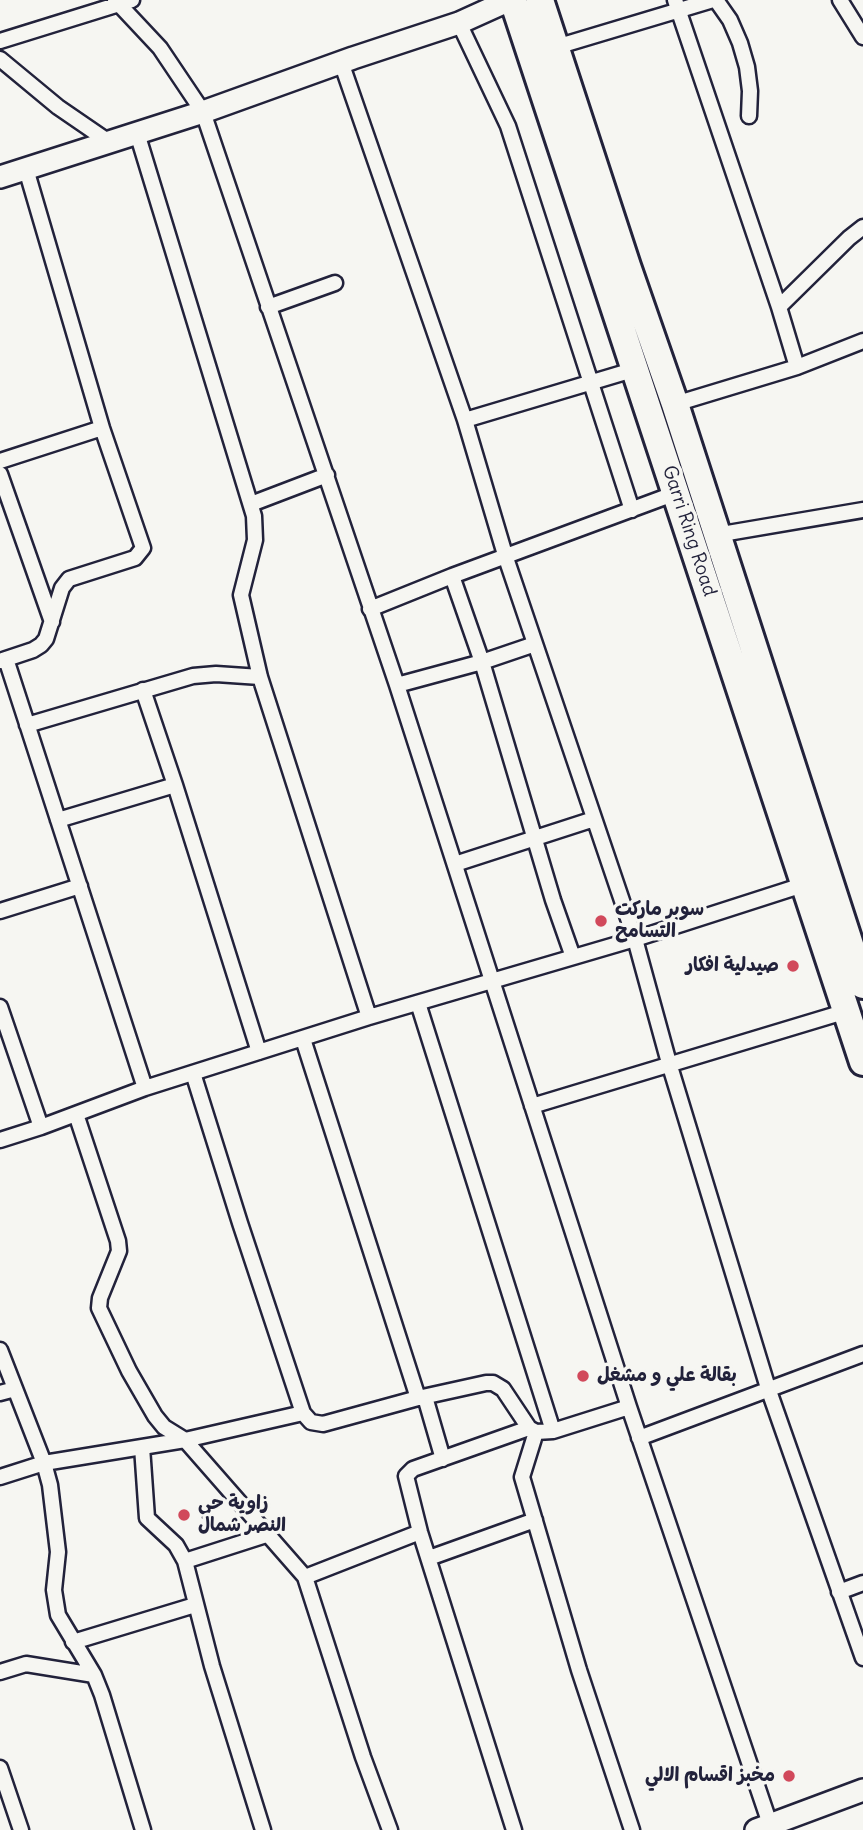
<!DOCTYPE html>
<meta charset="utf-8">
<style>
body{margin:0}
canvas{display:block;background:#f6f6f2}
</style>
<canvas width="863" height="1830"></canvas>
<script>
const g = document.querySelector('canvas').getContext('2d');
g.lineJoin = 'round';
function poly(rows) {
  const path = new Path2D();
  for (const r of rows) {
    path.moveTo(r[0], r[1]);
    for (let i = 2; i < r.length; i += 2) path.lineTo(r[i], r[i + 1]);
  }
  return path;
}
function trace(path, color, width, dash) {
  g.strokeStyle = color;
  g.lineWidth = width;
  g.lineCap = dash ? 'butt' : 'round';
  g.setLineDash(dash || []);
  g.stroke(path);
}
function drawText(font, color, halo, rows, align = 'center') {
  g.font = font + ' Delius,"Playpen Sans Arabic",sans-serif';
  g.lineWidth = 7;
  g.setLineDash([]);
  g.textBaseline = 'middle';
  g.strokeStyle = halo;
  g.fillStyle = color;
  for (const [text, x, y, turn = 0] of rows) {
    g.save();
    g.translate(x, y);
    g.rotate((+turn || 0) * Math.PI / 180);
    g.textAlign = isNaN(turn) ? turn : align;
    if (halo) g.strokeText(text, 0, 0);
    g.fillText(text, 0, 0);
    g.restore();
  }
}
const street = poly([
 [115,0,160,48,203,112,397,685,629,1407,772,1830],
 [675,0,779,307,797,367],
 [716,0,730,20,740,43,747,67,750,91,749,116],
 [840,0,863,37],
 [459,23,508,126,632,510],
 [0,41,132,0],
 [556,47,713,0],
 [0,59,58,107,109,142],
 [341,62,465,420,506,558,635,939,669,1063,768,1388,863,1658],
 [137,133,254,516,255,540,241,595,260,677,369,1017],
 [268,307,335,283],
 [779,307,849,238,863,227],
 [675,404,797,367,863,341],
 [465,420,636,369],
 [0,461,102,428],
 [0,474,52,622],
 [251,504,327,475],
 [716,535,863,510],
 [452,576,482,662,553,900,573,957],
 [370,609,452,576,676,493],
 [6,659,145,1088],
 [0,661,33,650,41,645,46,639,62,588,69,579,135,558,143,548,102,428,26,169],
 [397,685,482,662,535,644],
 [143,690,175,785,259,1052],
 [27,725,193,676,216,674,260,677],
 [58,820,175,785],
 [455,864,594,819],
 [0,911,80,886],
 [418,1003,553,1431],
 [0,1007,41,1127],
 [303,1039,418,1398],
 [193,1073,240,1223,303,1413],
 [532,1106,847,1011],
 [76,1114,118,1241,119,1251,100,1298,99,1308,129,1371,155,1416,164,1427,185,1440,305,1577,363,1757,390,1830],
 [0,1140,41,1127,145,1088,369,1017,635,939,809,883],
 [0,1350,44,1463,50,1485,58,1552,54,1590,58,1615,94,1675,102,1695,143,1830],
 [0,1393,15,1389],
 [425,1397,443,1459],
 [536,1432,522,1477,579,1670,632,1830],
 [639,1438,863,1354],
 [142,1447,147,1518,176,1545,185,1561,212,1666,263,1830],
 [0,1477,44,1463,185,1440,303,1413,311,1422,323,1424,418,1398,486,1383,493,1383,503,1389,529,1428,536,1432,553,1431,629,1407],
 [429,1558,535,1520],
 [185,1561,266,1535],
 [305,1577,420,1532],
 [839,1592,863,1583],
 [73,1642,195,1605],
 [0,1672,26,1664,94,1675],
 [0,1768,21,1830],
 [514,1830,420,1532,406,1476,413,1469,529,1428]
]);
const secondary = poly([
 [0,177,203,112,353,58,459,23,510,0],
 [756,1830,863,1790]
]);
const highway = poly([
 [513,0,863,1062],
 [540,0,627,266,675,404,863,985]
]);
trace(street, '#22223b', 19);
trace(secondary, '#22223b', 26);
trace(highway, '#22223b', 32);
trace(street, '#f6f6f2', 14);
trace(secondary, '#f6f6f2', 21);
trace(highway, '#f6f6f2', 26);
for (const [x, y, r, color] of [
 [601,921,7,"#d1495b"],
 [793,966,7,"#d1495b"],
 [583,1376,7,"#d1495b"],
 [184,1515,7,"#d1495b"],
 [789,1776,7,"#d1495b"]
]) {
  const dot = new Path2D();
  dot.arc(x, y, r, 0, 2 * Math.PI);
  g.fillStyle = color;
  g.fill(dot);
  trace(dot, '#f6f6f2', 2.5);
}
drawText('19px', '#22223b', '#f6f6f2', [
 ["Garri Ring Road",689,531,72]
]);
drawText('bold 19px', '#22223b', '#f6f6f2', [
 ["سوبر ماركت",615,910],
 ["التسامح",615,932],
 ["صيدلية افكار",779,966,"right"],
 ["بقالة علي و مشغل",597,1376],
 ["زاوية حي",198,1504],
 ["النصر شمال",198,1526],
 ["مخبز اقسام الالي",775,1776,"right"]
], 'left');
</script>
